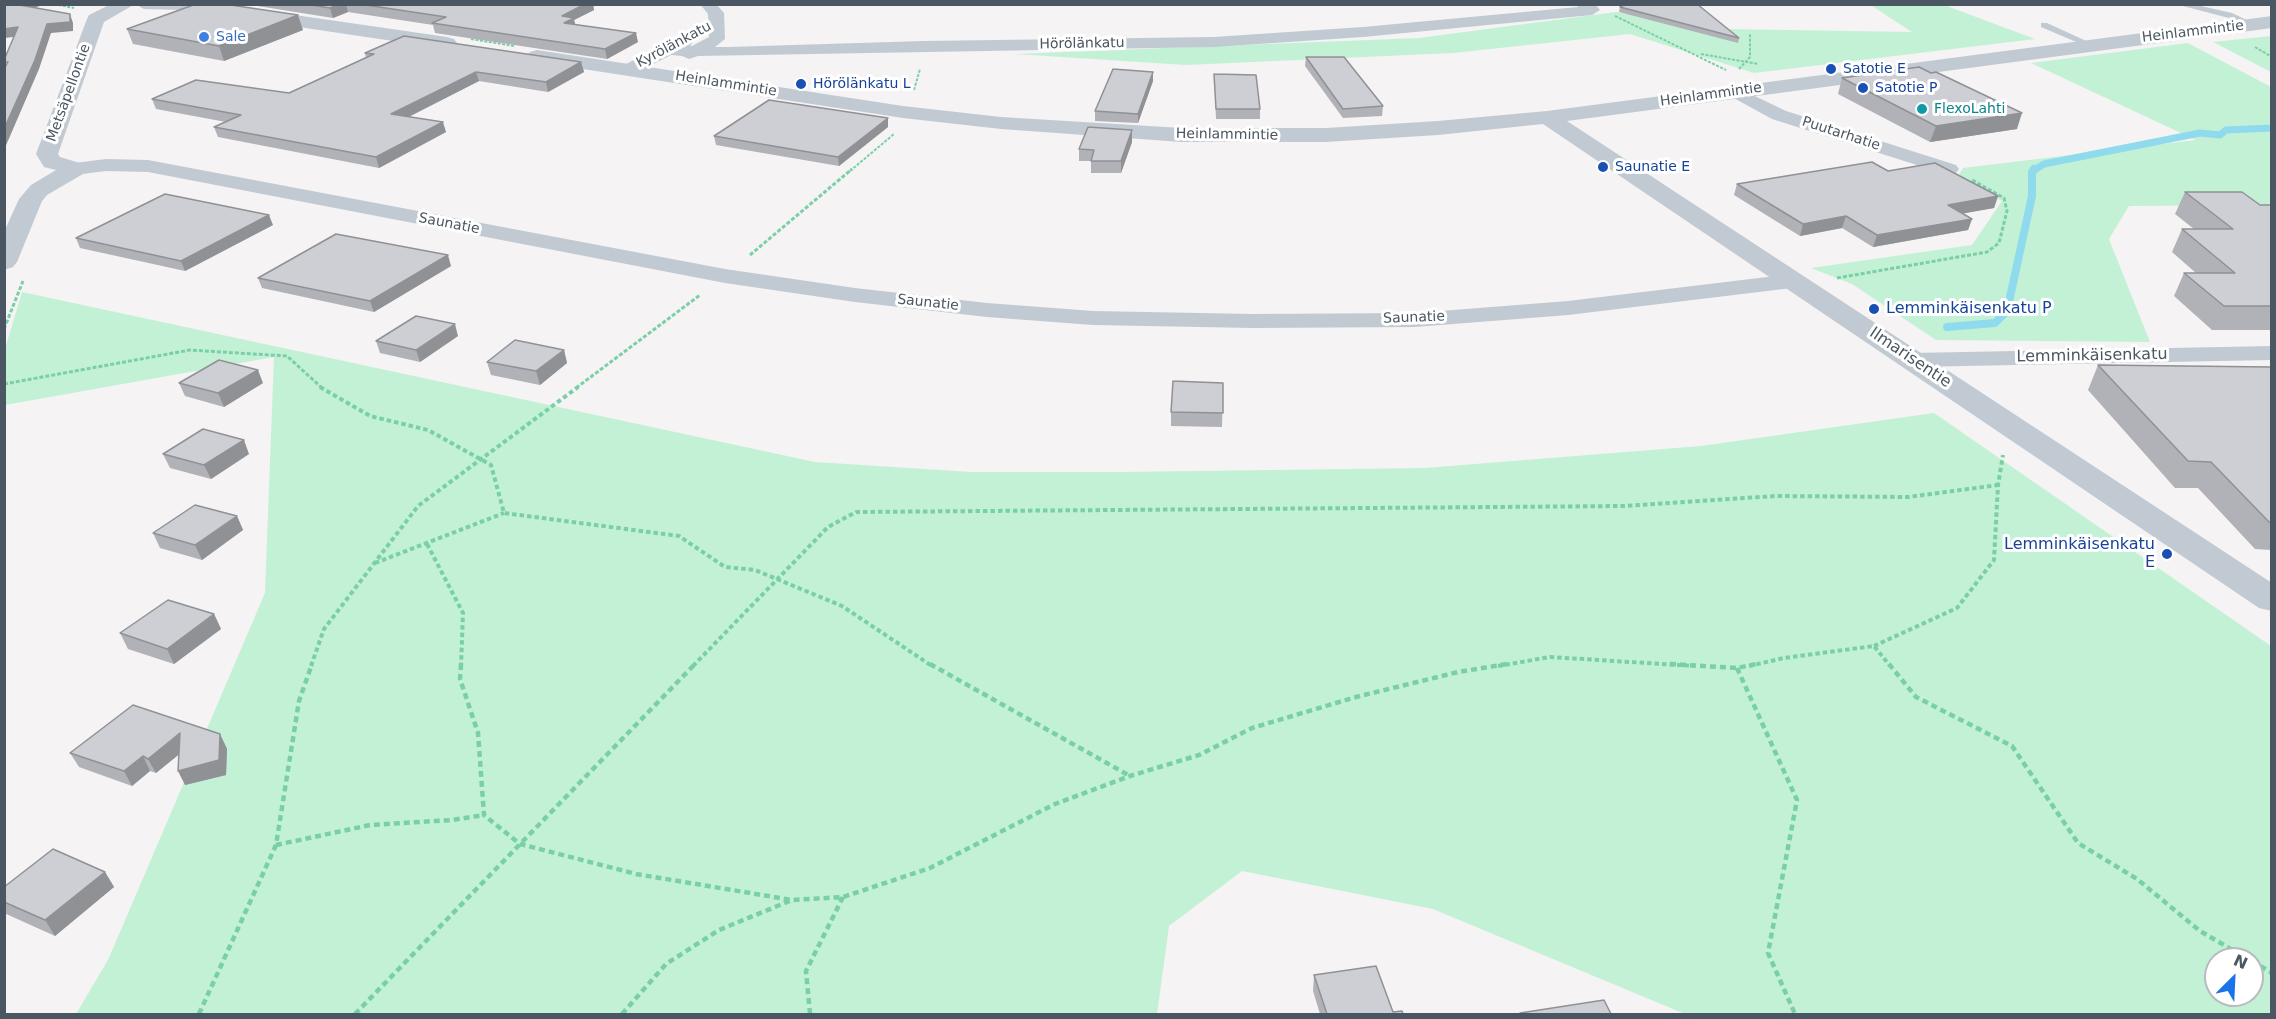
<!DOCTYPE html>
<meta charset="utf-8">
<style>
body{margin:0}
#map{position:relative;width:2276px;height:1019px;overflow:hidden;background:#f5f3f3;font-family:"DejaVu Sans",sans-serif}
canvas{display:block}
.frame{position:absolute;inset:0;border:6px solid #4a5661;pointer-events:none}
.north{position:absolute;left:2204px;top:947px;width:60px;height:60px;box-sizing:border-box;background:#fff;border:2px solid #b7bbc0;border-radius:50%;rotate:24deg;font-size:16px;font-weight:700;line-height:24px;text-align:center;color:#4a5661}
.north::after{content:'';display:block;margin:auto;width:21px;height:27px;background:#1a73e8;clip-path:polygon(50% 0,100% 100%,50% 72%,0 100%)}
</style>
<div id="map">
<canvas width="2276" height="1019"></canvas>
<div class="frame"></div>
<div class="north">N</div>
</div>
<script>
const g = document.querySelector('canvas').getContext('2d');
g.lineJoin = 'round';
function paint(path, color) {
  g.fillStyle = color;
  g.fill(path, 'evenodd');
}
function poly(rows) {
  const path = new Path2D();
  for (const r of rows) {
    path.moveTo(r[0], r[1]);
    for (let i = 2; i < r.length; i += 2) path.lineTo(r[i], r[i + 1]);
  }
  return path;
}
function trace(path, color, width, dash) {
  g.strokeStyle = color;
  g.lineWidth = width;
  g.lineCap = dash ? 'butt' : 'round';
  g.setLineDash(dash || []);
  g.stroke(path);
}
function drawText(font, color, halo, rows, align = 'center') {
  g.font = font + ' "DejaVu Sans",sans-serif';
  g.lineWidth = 6;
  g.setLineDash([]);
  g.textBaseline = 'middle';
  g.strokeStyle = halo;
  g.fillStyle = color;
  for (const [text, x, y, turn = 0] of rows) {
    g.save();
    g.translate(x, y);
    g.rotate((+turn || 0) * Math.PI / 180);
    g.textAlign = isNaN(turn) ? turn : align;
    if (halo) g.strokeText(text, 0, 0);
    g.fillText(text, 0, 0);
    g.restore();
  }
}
paint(poly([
 [1869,4,1944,5,2035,39,1754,73,1630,34,1453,53,1186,65,1015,54,1419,38,1616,12,1724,29,1912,32],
 [2271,36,2271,72,2213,42],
 [2188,43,2271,87,2271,205,2129,206,2109,239,2150,342,1936,340,1852,284,1811,268,1972,245,2002,201,1957,178,1963,168,2196,140,2031,63],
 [22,292,815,462,971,472,1122,472,1425,468,1701,446,1934,413,2271,646,2271,1014,1685,1014,1433,909,1242,871,1169,926,1157,1014,76,1014,108,960,265,593,274,357,5,405,5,349],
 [2216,959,2252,959,2252,995,2216,995]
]), '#c3f1d5');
trace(poly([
 [2033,171,2044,164,2200,133,2220,135,2226,130,2272,128]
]), '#90daee', 7);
trace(poly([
 [1947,327,1995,323,2007,311,2032,196,2032,172,2034,169]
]), '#90daee', 8);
trace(poly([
 [54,4,74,8],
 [1615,16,1726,70],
 [471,39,514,46],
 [2255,47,2272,57],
 [1701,54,1758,64],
 [1739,69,1750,57,1750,33],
 [914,90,920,69],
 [850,171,894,134]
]), '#7ad0a6', 2, [3, 1.5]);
trace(poly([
 [750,255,852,169],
 [1837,278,1987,252,1999,243,2007,211,2004,198,1972,180],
 [4,329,23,281],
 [4,384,190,350,287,356,322,388],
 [576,388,700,295]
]), '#7ad0a6', 3, [4, 2]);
trace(poly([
 [320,387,370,416,428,430,491,465,504,513,679,536,725,567,755,570,842,606,932,666],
 [427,544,463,613,461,666],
 [375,563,504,513],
 [1874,646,1957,608,1994,560,1998,485,2003,455],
 [311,666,324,629,418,506,578,387],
 [693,666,828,527,856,512,1624,506,1776,496,1908,497,1998,485],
 [1498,666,1550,657,1695,666],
 [1749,666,1784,658,1874,646,1890,666]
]), '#7ad0a6', 4, [4.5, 3]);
trace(poly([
 [461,664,460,679,478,733,484,815,520,844,636,874,792,900,843,897,930,868,1055,804,1130,776,1199,755,1252,728,1356,697,1458,672,1507,664],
 [930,664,1130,776],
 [1670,664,1737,668,1756,664],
 [1889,664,1916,697,2012,746,2078,843,2137,879,2200,931,2248,959],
 [1737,668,1797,800,1768,953,1795,1014],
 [276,845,370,825,452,820,484,815],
 [2252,961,2272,973],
 [199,1014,276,845,299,701,312,664],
 [355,1014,695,664],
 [622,1014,666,964,719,930,792,900],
 [810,1014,806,971,843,897]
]), '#7ad0a6', 4.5, [6, 4]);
paint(poly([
 [2175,4,2192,4,2232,13,2255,24,2251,27,2229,18,2175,4],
 [2041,23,2047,23,2095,45,2088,47,2041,27,2041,23]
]), '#c1cad2');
paint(poly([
 [700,4,716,4,724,13,725,39,715,47,728,47,924,41,1214,37,1363,27,1578,7,1577,4,1595,4,1600,10,1592,15,1363,37,1214,47,698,56,689,59,682,56,671,55,636,73,624,73,621,69,624,65,680,37,692,37,694,41,690,46,692,46,709,37,708,14,700,4],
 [1736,87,1786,111,1956,165,1959,169,1956,173,1949,175,1942,173,1772,119,1730,96,1727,92,1730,88,1736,87],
 [106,159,148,160,725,269,855,288,987,303,1093,311,1253,314,1415,313,1568,301,1792,274,1800,276,1803,281,1800,286,1792,288,1568,315,1415,327,1253,328,1093,325,987,317,855,302,725,283,148,172,106,171,75,175,68,173,65,169,68,165,75,163,106,159],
 [2272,346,2272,360,1913,367,1904,365,1901,360,1904,355,1913,353,2272,346]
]), '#c1cad2');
paint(poly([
 [111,4,135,4,104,22,58,154,60,157,83,164,87,169,83,174,47,195,42,201,17,262,13,267,4,270,4,232,19,199,31,185,56,170,44,167,36,154,87,19,89,15,111,4],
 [135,4,219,4,447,37,454,39,457,43,454,47,447,49,184,10,144,9,135,4],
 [2272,16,2272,28,1567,121,2272,583,2272,611,2259,608,1543,124,1438,135,1326,142,1182,142,1001,129,903,118,537,62,530,60,527,56,530,52,537,50,903,106,1001,117,1182,128,1326,128,1438,121,1547,111,2272,16]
]), '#c1cad2');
paint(poly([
 [245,4,593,4,594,10,574,20,575,24,638,42,607,59,435,33,433,25,348,12,333,18],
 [1620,7,1739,38,1738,43,1619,12],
 [127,29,303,30,224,61,133,44],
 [365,53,581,62,584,72,548,92,479,81,409,117,446,132,379,168,218,137,214,127,226,122,156,109,152,99,289,93,366,58],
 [1306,57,1383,106,1382,116,1343,118,1305,66],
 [1931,73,2017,129,1930,142,1838,94,1842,78],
 [1214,74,1260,109,1260,119,1216,119],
 [1153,81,1138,123,1095,121,1095,111],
 [888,127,839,166,716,145,714,136],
 [1132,142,1121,173,1091,173,1091,161,1079,161,1079,149],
 [1888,171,1998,196,1994,208,1963,213,1972,219,1968,230,1873,247,1842,228,1800,236,1734,195,1737,184],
 [2185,192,2260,205,2271,205,2271,330,2212,330,2174,296,2184,273,2196,273,2172,252,2182,229,2194,229,2175,214],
 [273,225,185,271,80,248,76,238],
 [451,266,374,312,262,288,258,278],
 [458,336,420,362,380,353,376,341],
 [564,350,567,363,540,385,491,375,487,362],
 [2098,365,2271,367,2271,550,2255,549,2198,488,2175,488,2088,390],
 [179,383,263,383,224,407,185,396],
 [1223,383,1222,427,1171,426,1171,412],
 [163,454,249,454,211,479,170,468],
 [237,516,243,530,202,560,160,548,153,533],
 [214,614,221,629,174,664,128,649,120,633],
 [220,734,227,749,226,775,185,785,179,754,156,773,150,771,132,786,79,767,70,753],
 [105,872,114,887,55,936,4,913,4,887],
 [1314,975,1393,1012,1403,1014,1320,1014,1313,991]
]), '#b0b2b7');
paint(poly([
 [14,4,45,4,18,14],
 [340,4,346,4,348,12,333,18,330,8],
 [585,4,593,4,594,10,574,20,576,27,564,26,562,16],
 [70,14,73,23,73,31,51,33,39,69,4,150,4,129,47,24],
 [298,15,303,30,224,61,219,46],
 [18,27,22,36,4,38,4,29],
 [636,33,638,42,607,59,605,49],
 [581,62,584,72,548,92,546,82],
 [476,72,479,81,394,124,391,114],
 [1153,72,1153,81,1138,123,1138,114],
 [2022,113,2017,129,1930,142,1936,126],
 [888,118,888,127,839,166,838,157],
 [443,122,446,132,379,168,376,157],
 [1132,130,1132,142,1121,173,1121,161],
 [1998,196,1994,208,1944,217,1948,205],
 [269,215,273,225,185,271,181,261],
 [1846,216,1842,228,1800,236,1803,224],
 [1972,219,1968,230,1873,247,1877,235],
 [448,255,451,266,374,312,370,301],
 [455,324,458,336,420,362,416,350],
 [564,350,567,363,540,385,536,371],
 [258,370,263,383,224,407,218,393],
 [244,440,249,454,211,479,204,465],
 [237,516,243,530,202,560,195,545],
 [214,614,221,629,174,664,167,649],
 [180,733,187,748,156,773,148,759],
 [220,734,227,749,226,775,185,785,178,771],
 [143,756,150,771,132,786,124,771],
 [105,872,114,887,55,936,45,920]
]), '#909195');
const building = poly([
 [4,4,14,4,70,14,70,22,47,24,35,60,4,129,4,69,8,62,4,62,4,60,18,27,4,29,4,4],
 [196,4,224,4,298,15,219,46,127,29,196,4],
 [305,4,340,4,330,8,305,4],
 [359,4,585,4,562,16,574,18,564,23,636,33,605,49,432,23,446,17,359,4],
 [1626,4,1697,4,1739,38,1620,7,1626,4],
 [404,36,581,62,546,82,476,72,391,114,443,122,376,157,214,127,241,115,152,99,196,80,289,93,374,54,365,53,404,36],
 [1306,57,1344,57,1383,106,1343,109,1306,57],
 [1919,67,1931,73,1936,72,2022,113,1936,126,1842,78,1919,67],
 [1113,69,1153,72,1138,114,1095,111,1113,69],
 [1214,74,1256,75,1260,109,1216,109,1214,74],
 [769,100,888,118,838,157,714,136,769,100],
 [1088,127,1132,130,1121,161,1091,161,1094,150,1079,149,1088,127],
 [1872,162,1888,171,1935,163,1998,196,1948,205,1972,219,1877,235,1846,216,1803,224,1737,184,1872,162],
 [2185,192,2242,192,2260,205,2271,205,2271,306,2224,306,2184,273,2235,273,2182,229,2233,229,2185,192],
 [165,194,269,215,181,261,76,238,165,194],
 [336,234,448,255,370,301,258,278,336,234],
 [416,316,455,324,416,350,376,341,416,316],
 [515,340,564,350,536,371,487,362,515,340],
 [219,360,258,370,218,393,179,383,219,360],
 [2098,365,2271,367,2271,522,2269,522,2211,462,2188,461,2098,365],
 [1173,381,1223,383,1223,413,1171,412,1173,381],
 [203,429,244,440,204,465,163,454,203,429],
 [195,505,237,516,195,545,153,533,195,505],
 [168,600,214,614,167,649,120,633,168,600],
 [133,705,220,734,219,760,178,771,180,733,148,759,143,756,124,771,70,753,133,705],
 [53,849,105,872,45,920,4,902,4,887,53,849],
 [1376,966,1393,1012,1402,1011,1403,1014,1327,1014,1314,975,1376,966],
 [1604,1000,1611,1014,1521,1014,1520,1013,1604,1000]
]);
paint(building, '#cdcfd5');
trace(building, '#909195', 1.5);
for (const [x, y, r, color] of [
 [204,37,6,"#3f7fe0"],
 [1831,69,6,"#1a4fb4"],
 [801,84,6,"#1a4fb4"],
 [1863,88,6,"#1a4fb4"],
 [1922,109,6,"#0f9aa8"],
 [1603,167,6,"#1a4fb4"],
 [1874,309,6,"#1a4fb4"],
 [2167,554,6,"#1a4fb4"]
]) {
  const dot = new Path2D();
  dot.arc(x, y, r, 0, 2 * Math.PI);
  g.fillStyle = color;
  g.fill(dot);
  trace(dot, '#fff', 2);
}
drawText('14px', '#4a5661', '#fff', [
 ["Heinlammintie",2193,32,-7],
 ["Hörölänkatu",1082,44,-1],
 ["Kyrölänkatu",674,45,-28],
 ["Heinlammintie",726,84,9],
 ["Metsäpellontie",69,93,-70],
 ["Heinlammintie",1711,95,-8],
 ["Puutarhatie",1841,134,18],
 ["Heinlammintie",1227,135,1],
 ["Saunatie",449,224,11],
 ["Saunatie",928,303,6],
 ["Saunatie",1414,318,-2]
]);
drawText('14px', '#366cbe', '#fff', [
 ["Sale",216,37]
], 'left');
drawText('14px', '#164399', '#fff', [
 ["Satotie E",1843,69],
 ["Hörölänkatu L",813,84],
 ["Satotie P",1875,88],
 ["Saunatie E",1615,167]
], 'left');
drawText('14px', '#0d838f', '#fff', [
 ["FlexoLahti",1934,109]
], 'left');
drawText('16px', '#164399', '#fff', [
 ["Lemminkäisenkatu P",1886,309],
 ["Lemminkäisenkatu",2155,545,"right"],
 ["E",2155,563,"right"]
], 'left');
drawText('16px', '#4a5661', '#fff', [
 ["Lemminkäisenkatu",2092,356,-1],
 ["Ilmarisentie",1910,358,34]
]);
</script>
